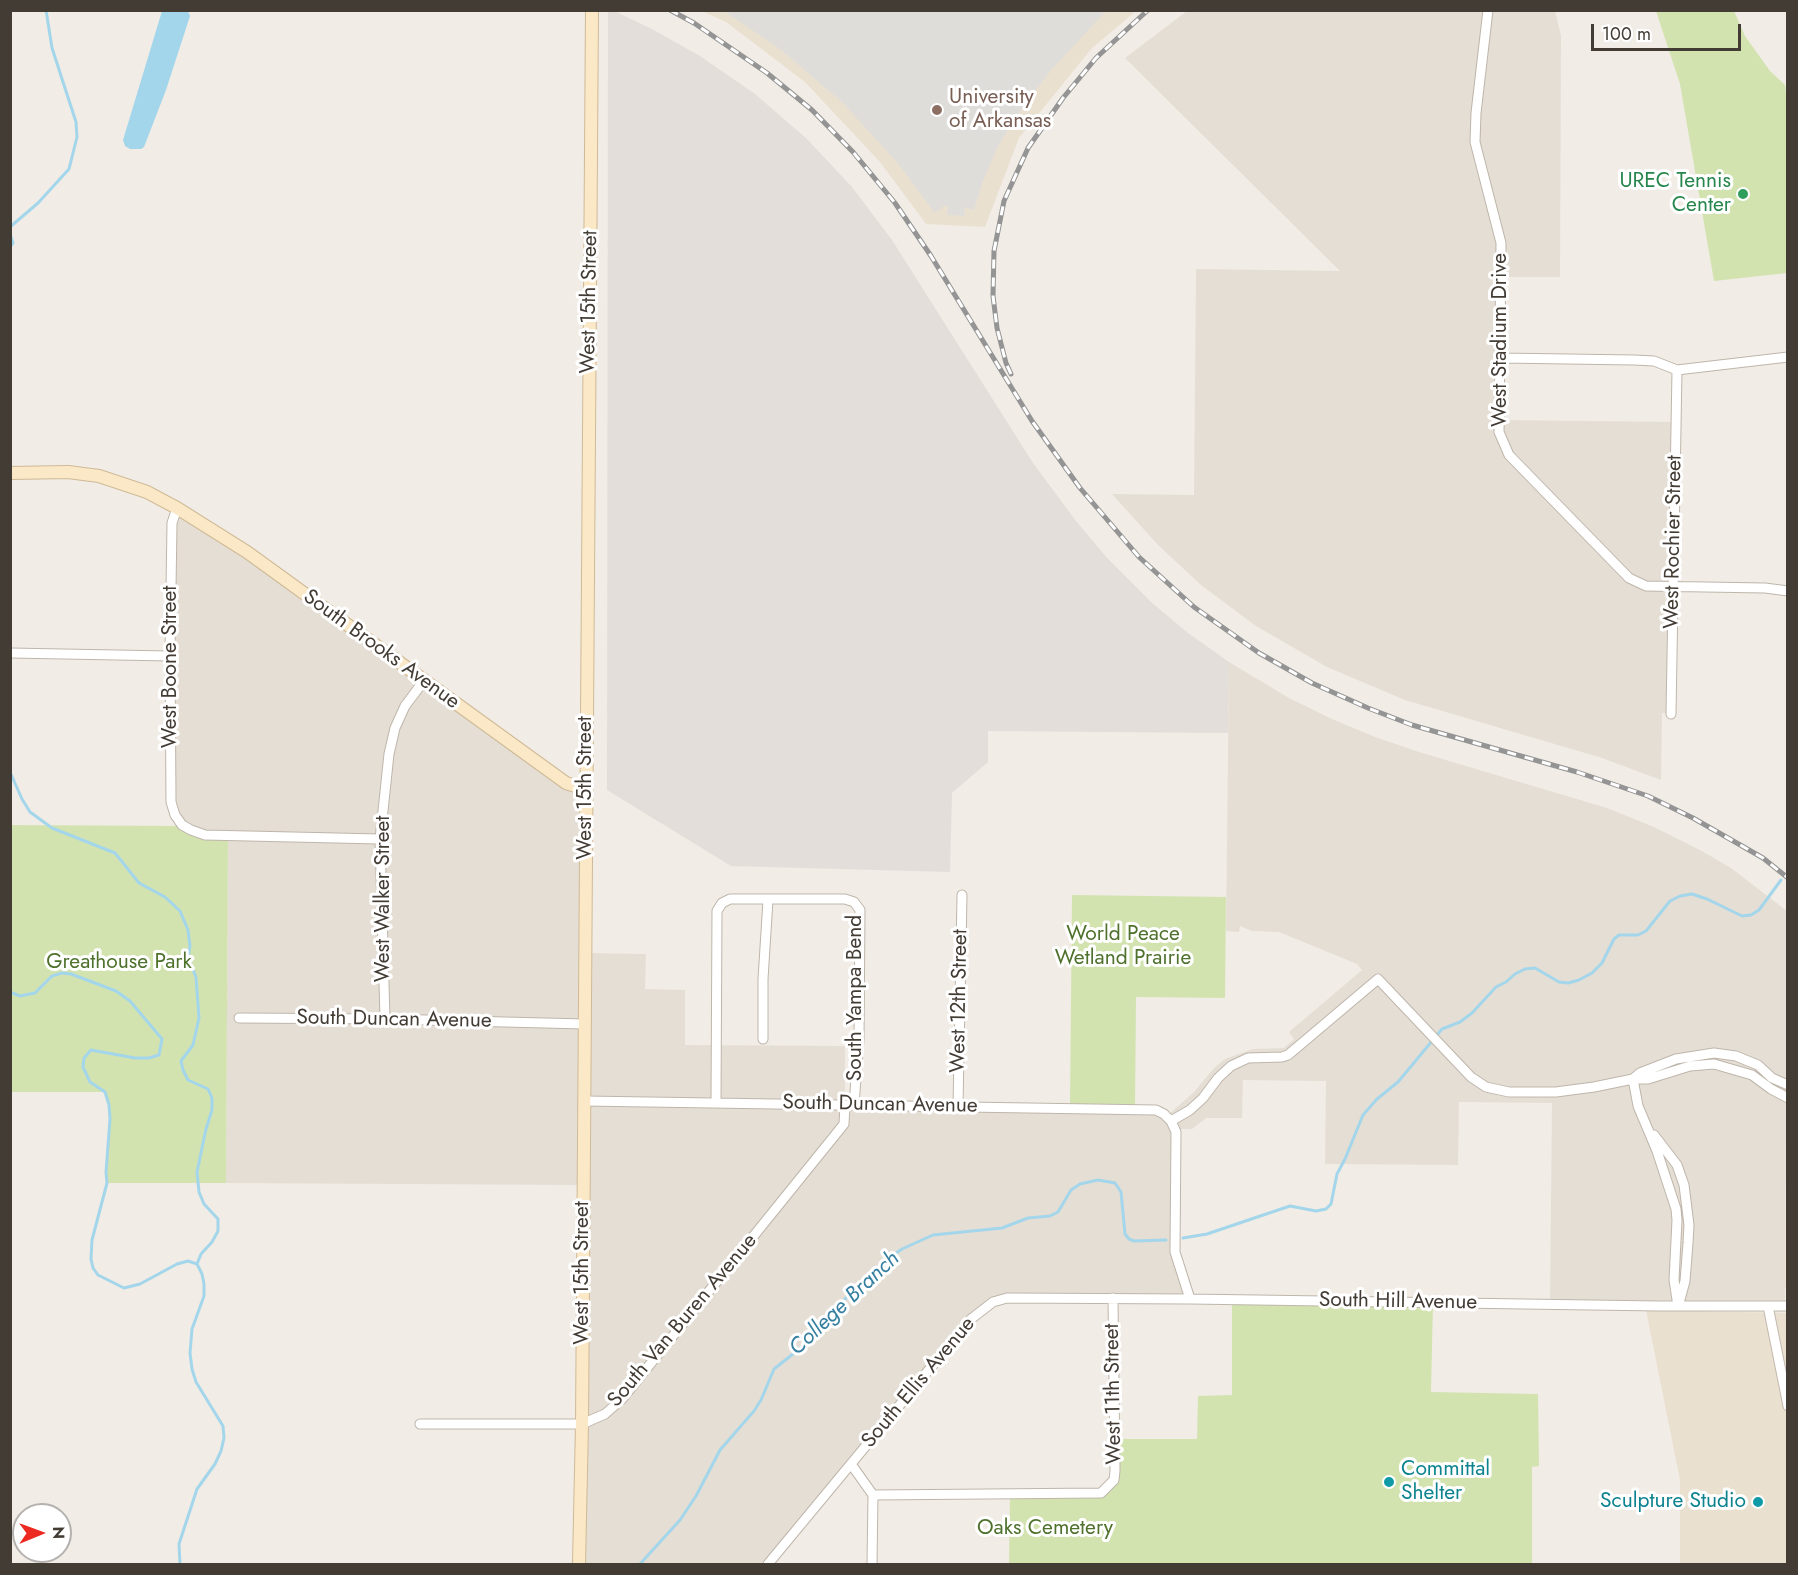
<!DOCTYPE html>
<style>
body{margin:0}
#map{position:relative;width:1798px;height:1575px;overflow:hidden;background:#f1ece5;font-family:Jost,sans-serif}
canvas{display:block}
.frame{position:absolute;inset:0;border:12px solid #433c35;pointer-events:none}
.north{position:absolute;left:12px;top:1503px;width:60px;height:60px;box-sizing:border-box;background:#fff;border:2px solid #b4b1ae;border-radius:50%;rotate:89deg;font-size:16px;font-weight:700;line-height:24px;text-align:center;color:#433c35}
.north::after{content:'';display:block;margin:auto;width:21px;height:27px;background:#ec2a21;clip-path:polygon(50% 0,100% 100%,50% 72%,0 100%)}
.scale{position:absolute;left:1591px;top:24px;width:150px;height:27px;box-sizing:border-box;border:3px solid #433c35;border-top:0;padding-left:8px;font-size:18px;line-height:21px;white-space:nowrap;color:#433c35;-webkit-text-stroke:4px #fff;paint-order:stroke}
</style>
<div id="map">
<canvas width="1798" height="1575"></canvas>
<div class="frame"></div>
<div class="north">N</div>
<div class="scale">100 m</div>
</div>
<script>
const g = document.querySelector('canvas').getContext('2d');
g.lineJoin = 'round';
function paint(path, color) {
  g.fillStyle = color;
  g.fill(path, 'evenodd');
}
function poly(rows) {
  const path = new Path2D();
  for (const r of rows) {
    path.moveTo(r[0], r[1]);
    for (let i = 2; i < r.length; i += 2) path.lineTo(r[i], r[i + 1]);
  }
  return path;
}
function trace(path, color, width, dash) {
  g.strokeStyle = color;
  g.lineWidth = width;
  g.lineCap = dash ? 'butt' : 'round';
  g.setLineDash(dash || []);
  g.stroke(path);
}
function drawText(font, color, halo, rows, align = 'center') {
  g.font = font + ' Jost,sans-serif';
  g.lineWidth = 6;
  g.setLineDash([]);
  g.textBaseline = 'middle';
  g.strokeStyle = halo;
  g.fillStyle = color;
  for (const [text, x, y, turn = 0] of rows) {
    g.save();
    g.translate(x, y);
    g.rotate((+turn || 0) * Math.PI / 180);
    g.textAlign = isNaN(turn) ? turn : align;
    if (halo) g.strokeText(text, 0, 0);
    g.fillText(text, 0, 0);
    g.restore();
  }
}
paint(poly([
 [1187,11,1555,11,1561,36,1560,277,1502,277,1500,420,1676,422,1671,714,1662,713,1661,780,1602,758,1405,700,1327,667,1256,626,1201,585,1158,545,1112,494,1194,495,1196,269,1340,271,1125,58],
 [177,508,423,682,585,789,585,953,646,954,645,989,685,990,685,1045,845,1046,845,1105,1156,1110,1167,1116,1194,1092,1214,1068,1225,1059,1253,1049,1284,1048,1294,1039,1289,1032,1362,970,1357,964,1279,932,1252,931,1240,926,1239,932,1226,931,1229,662,1289,698,1332,719,1375,737,1419,752,1607,808,1654,827,1700,850,1731,868,1787,911,1785,1306,1550,1304,1552,1103,1459,1102,1458,1165,1325,1164,1326,1081,1243,1080,1242,1118,1206,1118,1192,1129,1175,1129,1175,1252,1190,1299,1022,1297,981,1310,768,1564,579,1564,584,1185,226,1183,228,836,205,835,175,815,172,523]
]), '#e5ded4');
paint(poly([
 [1787,1110,1788,1288,1785,1288]
]), '#f2e1d1');
paint(poly([
 [612,10,652,29,700,56,755,94,806,138,852,187,892,240,1033,463,1076,521,1108,559,1151,602,1188,633,1229,662,1228,733,988,731,988,762,952,793,950,872,731,866,607,790,608,11]
]), '#e3deda');
paint(poly([
 [702,11,1136,11,1092,48,1019,138,985,227,926,224,880,162,805,82,726,22],
 [1646,1310,1787,1313,1787,1564,1680,1564,1680,1480]
]), '#eae0d0');
paint(poly([
 [1656,11,1734,11,1745,36,1770,71,1785,85,1788,115,1787,273,1714,281,1680,84],
 [11,825,181,826,191,830,228,835,226,1183,107,1183,106,1172,110,1119,109,1105,105,1092,11,1092],
 [1072,895,1226,897,1225,998,1136,997,1135,1109,1070,1108],
 [1232,1299,1433,1303,1431,1392,1538,1394,1539,1466,1532,1467,1532,1564,1009,1564,1010,1493,1094,1494,1114,1480,1115,1439,1197,1439,1198,1396,1232,1395]
]), '#d2e3b0');
paint(poly([
 [724,11,1106,11,1052,69,1014,119,996,150,982,184,974,210,965,207,964,216,947,215,948,207,945,205,935,213,897,162,842,102,780,49]
]), '#dfddda');
paint(poly([
 [162,11,188,11,190,16,166,90,144,147,141,149,130,149,125,146,123,140]
]), '#a4d6eb');
trace(poly([
 [10,227,38,203,69,169,77,137,76,122,52,48,46,10],
 [10,234,13,243,10,247],
 [10,772,22,799,30,812,52,828,115,853,139,883,165,897,180,911,188,930,190,946,188,958,196,977,199,1018,193,1045,181,1061,183,1070,188,1080,208,1089,212,1098,212,1110,206,1129,197,1172,199,1192,204,1204,218,1219,218,1231,212,1242,201,1254,197,1264,202,1274,204,1284,204,1296,192,1329,190,1353,192,1369,196,1382,223,1426,224,1438,221,1451,215,1464,197,1489,179,1544,180,1564],
 [10,992,20,996,35,993,52,976,62,973,71,974,116,991,130,1001,162,1039,159,1055,149,1058,135,1058,91,1050,84,1058,83,1067,90,1082,105,1092,109,1105,110,1119,106,1172,107,1183,92,1240,91,1259,93,1268,98,1275,124,1288,140,1284,177,1264,188,1261,197,1264],
 [1183,1238,1207,1234,1290,1206,1316,1211,1326,1209,1331,1204,1337,1174,1345,1159,1363,1115,1377,1099,1398,1082,1442,1029,1460,1022,1472,1013,1496,987,1506,982,1515,974,1525,969,1535,968,1559,982,1568,983,1579,980,1592,973,1602,963,1614,939,1619,935,1638,935,1646,931,1670,901,1680,896,1692,894,1707,899,1742,916,1751,915,1759,910,1781,880],
 [640,1564,680,1520,696,1496,720,1450,754,1411,761,1400,774,1369,803,1346,839,1305,862,1282,881,1264,902,1249,933,1235,1002,1228,1028,1218,1050,1216,1058,1212,1071,1190,1080,1184,1098,1180,1115,1183,1121,1192,1125,1234,1129,1239,1134,1241,1166,1240]
]), '#a4d6eb', 3);
const street = poly([
 [1488,10,1476,113,1475,142,1501,243,1499,432,1509,455,1629,578,1646,586,1765,588,1788,591],
 [1501,358,1634,360,1654,361,1677,370,1788,357],
 [177,508,172,523,170,656,171,802,175,815,182,825,191,830,205,835,380,839],
 [10,653,170,656],
 [1671,714,1677,370],
 [239,1018,385,1019,585,1024],
 [385,1019,380,839,389,754,395,728,405,706,423,682],
 [763,1039,763,979,768,900],
 [1633,1079,1638,1106,1657,1151,1676,1209,1677,1220,1674,1280,1678,1306],
 [1633,1079,1640,1073,1676,1059,1714,1053,1736,1056,1748,1061,1758,1065,1772,1078,1788,1085],
 [585,1101,1156,1110,1164,1114,1171,1121,1176,1132,1175,1252,1190,1299],
 [716,1103,717,911,722,903,730,899,845,899,854,902,860,910,859,1039,854,1105],
 [958,1106,962,895],
 [1171,1121,1190,1110,1203,1098,1218,1078,1231,1066,1248,1058,1282,1057,1288,1055,1378,979,1471,1077,1486,1087,1509,1092,1556,1092,1594,1087,1633,1079,1648,1079,1690,1066,1714,1064,1752,1075,1771,1089,1788,1098],
 [1654,1135,1677,1165,1684,1185,1689,1225,1688,1243,1685,1281,1679,1303],
 [1768,1306,1788,1406],
 [420,1424,582,1424,605,1414,622,1399,844,1124,845,1105],
 [851,1464,873,1495,1101,1493,1114,1480,1115,1471,1113,1298],
 [768,1564,971,1319,993,1302,1007,1298,1190,1299,1658,1306,1788,1306],
 [872,1564,873,1495]
]);
const secondary = poly([
 [10,473,68,472,99,476,147,492,177,508,247,552,566,783,585,789],
 [579,1564,582,1424,592,10]
]);
trace(street, '#bfb6ab', 11);
trace(secondary, '#cfba97', 14);
trace(street, '#fff', 9);
trace(secondary, '#fbe8c6', 12);
const rail = poly([
 [670,10,694,23,767,73,812,110,853,152,895,203,931,256,1032,421,1080,488,1139,557,1194,607,1259,653,1312,683,1368,708,1412,725,1577,772,1648,796,1693,818,1763,858,1788,878],
 [1011,374,1006,363,997,328,993,296,994,251,1004,201,1028,148,1063,98,1096,58,1148,10]
]);
trace(rail, '#949494', 5);
trace(rail, '#fff', 3, [9]);
for (const [x, y, r, color] of [
 [937,110,6,"#8d6e63"],
 [1743,194,6,"#2e9e5b"],
 [1389,1482,6,"#0f9aa8"],
 [1758,1502,6,"#0f9aa8"]
]) {
  const dot = new Path2D();
  dot.arc(x, y, r, 0, 2 * Math.PI);
  g.fillStyle = color;
  g.fill(dot);
  trace(dot, '#fff', 2);
}
drawText('21px', '#785e54', '#fff', [
 ["University",949,98],
 ["of Arkansas",949,122]
], 'left');
drawText('21px', '#27864d', '#fff', [
 ["UREC Tennis",1731,182],
 ["Center",1731,206]
], 'right');
drawText('21px', '#433c35', '#fff', [
 ["West 15th Street",590,302,-89],
 ["West Stadium Drive",1501,340,-90],
 ["West Rochier Street",1674,542,-89],
 ["South Brooks Avenue",381,650,36],
 ["West Boone Street",171,667,-90],
 ["West 15th Street",586,788,-90],
 ["West Walker Street",384,899,-90],
 ["South Yampa Bend",856,998,-90],
 ["West 12th Street",960,1001,-89],
 ["South Duncan Avenue",394,1020,1],
 ["South Duncan Avenue",880,1105,1],
 ["West 15th Street",583,1273,-90],
 ["South Hill Avenue",1398,1302,1],
 ["South Van Buren Avenue",683,1321,-50],
 ["South Ellis Avenue",919,1383,-50],
 ["West 11th Street",1114,1394,-91]
]);
drawText('21px', '#4e712c', '#fff', [
 ["World Peace",1123,935],
 ["Wetland Prairie",1123,959],
 ["Greathouse Park",119,963],
 ["Oaks Cemetery",1045,1529]
]);
drawText('21px', '#0d838f', '#fff', [
 ["Committal",1401,1470],
 ["Shelter",1401,1494],
 ["Sculpture Studio",1746,1502,"right"]
], 'left');
drawText('italic 22px', '#347ea0', '#fff', [
 ["College Branch",845,1304,-43]
]);
</script>
